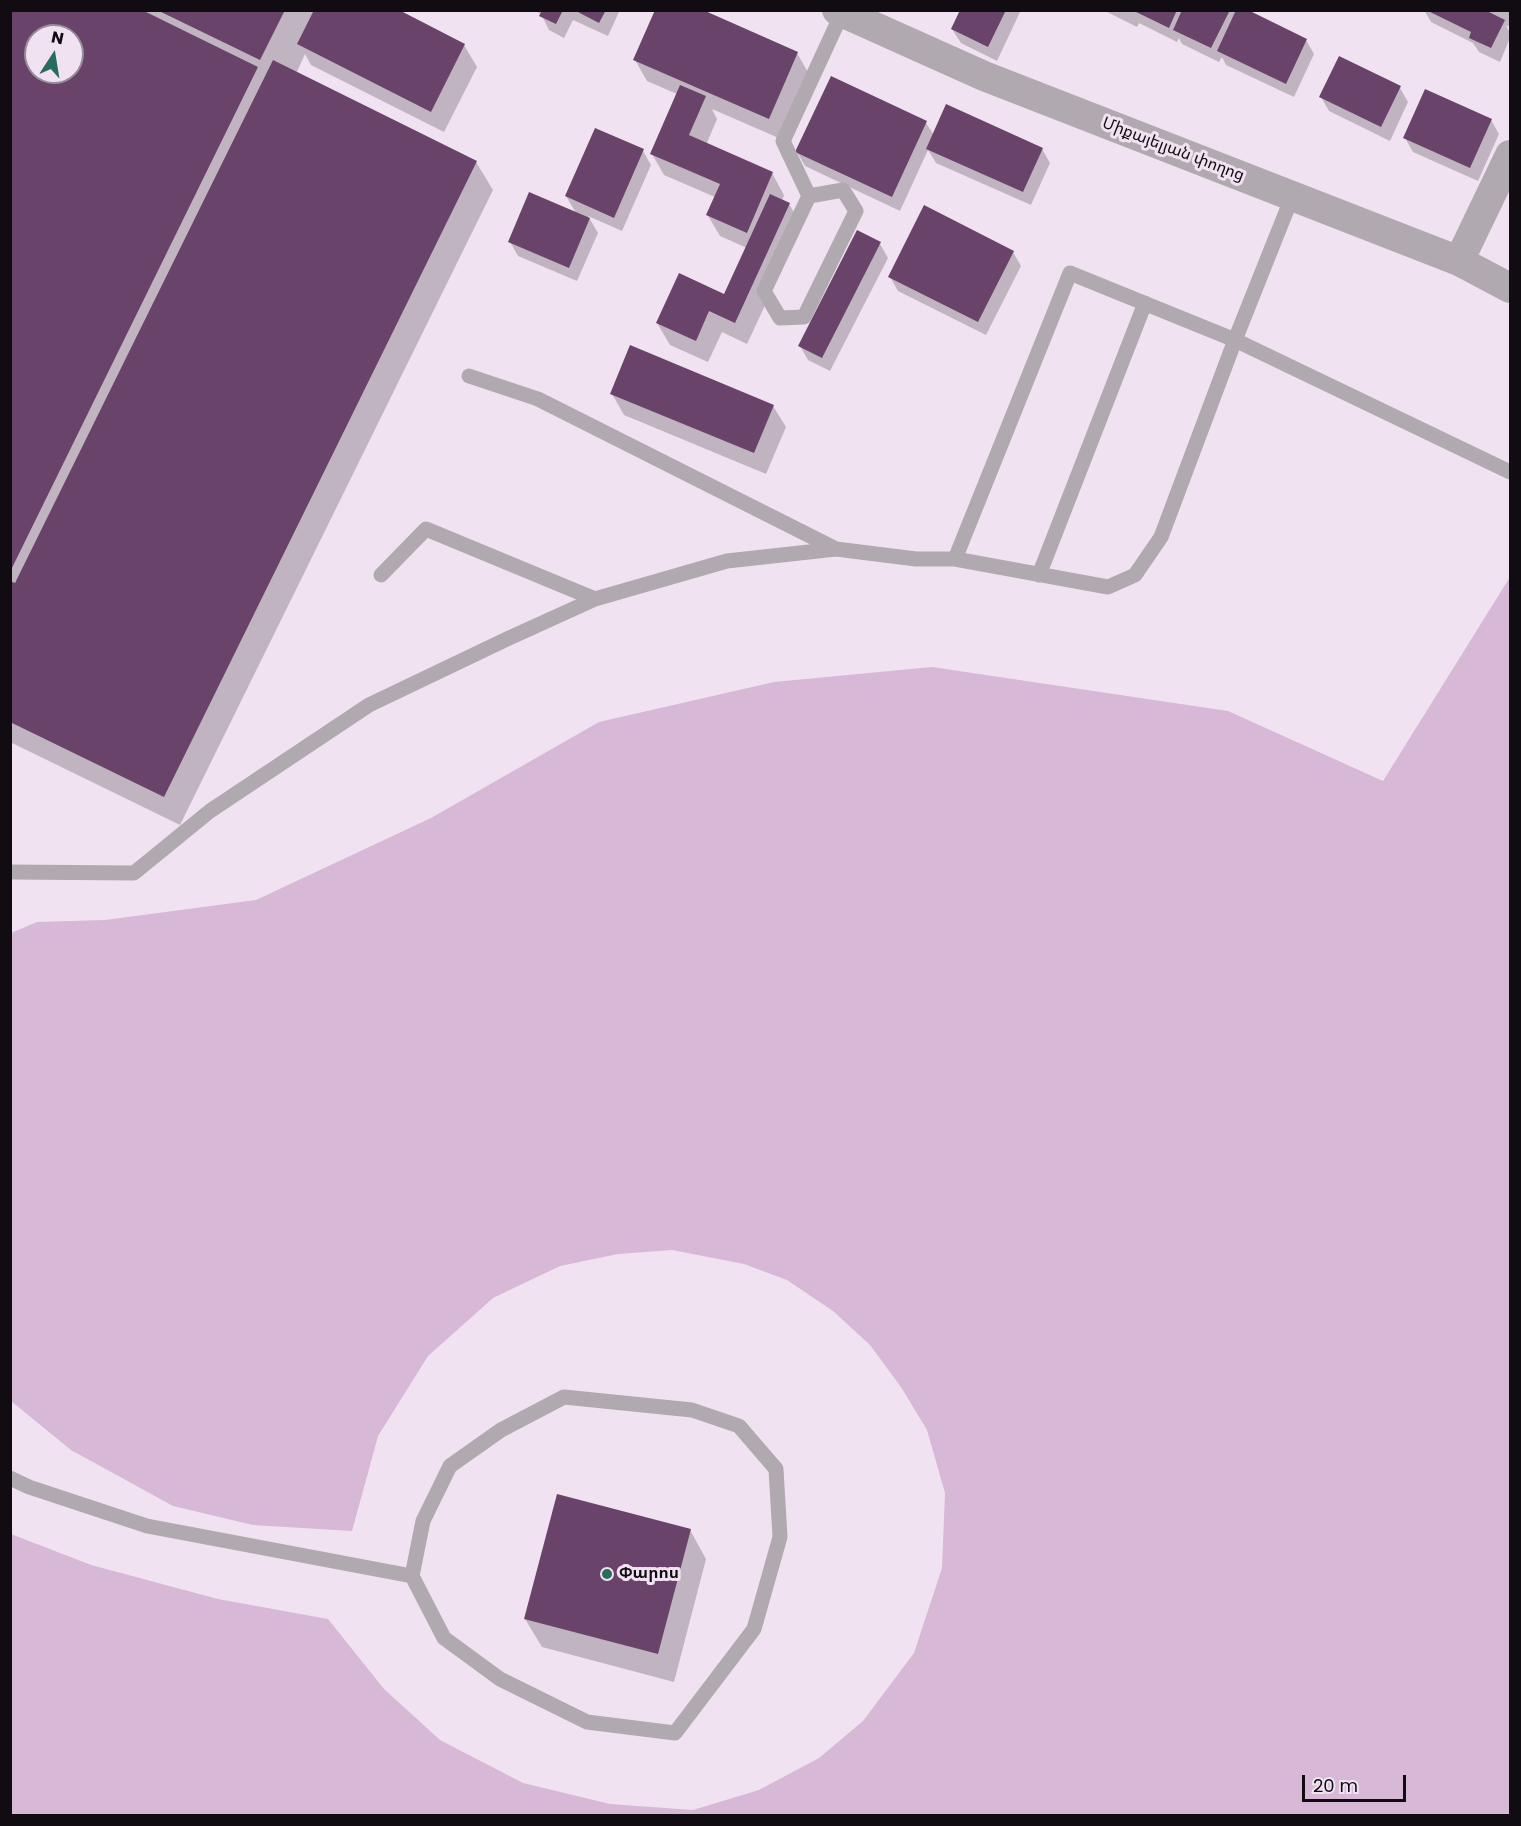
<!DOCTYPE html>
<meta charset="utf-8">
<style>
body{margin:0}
#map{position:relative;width:1521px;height:1826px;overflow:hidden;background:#f1e2f1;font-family:Poppins,sans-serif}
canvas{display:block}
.frame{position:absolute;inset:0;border:12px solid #110c11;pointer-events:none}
.north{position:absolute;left:24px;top:24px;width:60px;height:60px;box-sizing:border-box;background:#f1e2f1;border:2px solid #978c97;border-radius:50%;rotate:12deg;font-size:16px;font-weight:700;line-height:24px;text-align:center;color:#110c11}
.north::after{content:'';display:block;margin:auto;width:21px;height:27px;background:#286c5e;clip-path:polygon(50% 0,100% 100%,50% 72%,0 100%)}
.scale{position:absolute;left:1302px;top:1775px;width:104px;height:27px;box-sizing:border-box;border:3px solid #110c11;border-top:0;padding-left:8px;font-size:18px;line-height:21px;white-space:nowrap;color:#110c11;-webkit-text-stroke:4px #f1e2f1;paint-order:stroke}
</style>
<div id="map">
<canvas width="1521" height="1826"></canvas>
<div class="frame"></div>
<div class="north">N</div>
<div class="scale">20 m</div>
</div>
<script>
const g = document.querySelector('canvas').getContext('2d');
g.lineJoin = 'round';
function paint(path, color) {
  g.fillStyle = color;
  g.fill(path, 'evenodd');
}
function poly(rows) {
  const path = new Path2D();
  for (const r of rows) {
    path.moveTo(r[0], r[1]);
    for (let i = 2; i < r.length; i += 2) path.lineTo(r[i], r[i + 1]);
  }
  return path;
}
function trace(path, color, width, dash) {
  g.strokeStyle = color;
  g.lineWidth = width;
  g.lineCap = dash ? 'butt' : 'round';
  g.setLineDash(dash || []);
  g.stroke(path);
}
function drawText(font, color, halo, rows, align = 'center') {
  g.font = font + ' Poppins,"Noto Sans Armenian",sans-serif';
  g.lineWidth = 6;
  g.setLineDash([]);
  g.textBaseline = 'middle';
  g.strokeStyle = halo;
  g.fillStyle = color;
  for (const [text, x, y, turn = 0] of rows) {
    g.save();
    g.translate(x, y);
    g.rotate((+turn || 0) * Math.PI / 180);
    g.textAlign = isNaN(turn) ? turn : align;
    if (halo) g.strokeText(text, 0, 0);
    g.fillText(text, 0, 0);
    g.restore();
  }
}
paint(poly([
 [1510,577,1510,1815,11,1815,11,1534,91,1565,218,1599,328,1619,384,1689,440,1740,523,1783,610,1804,693,1810,759,1790,819,1758,863,1721,914,1653,942,1568,945,1493,927,1430,901,1387,870,1345,833,1311,787,1280,744,1264,672,1250,618,1254,560,1266,493,1298,428,1356,378,1436,352,1531,253,1525,173,1506,71,1450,11,1401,11,933,37,922,105,920,256,900,431,818,599,722,774,682,932,667,1228,711,1383,781]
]), '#d7b8d6');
paint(poly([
 [10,10,395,10,464,45,477,67,444,132,311,65,305,54,296,74,476,162,493,190,180,825,10,742],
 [36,36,72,36,72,72,36,72],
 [533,10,620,10,608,36,573,20,564,38,549,30,541,14],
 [961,10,1021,10,997,61,961,43,952,29],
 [1103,10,1245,10,1306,40,1314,54,1294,97,1226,65,1222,57,1219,62,1182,44,1179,38,1177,42,1139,23,1137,27],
 [1424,10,1510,10,1510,27,1506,25,1510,33,1510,38,1500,62,1479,52,1473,43,1431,22],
 [797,53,809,74,781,139,712,109,717,119,706,145,772,173,784,195,782,201,789,204,802,226,747,344,722,332,708,362,670,345,657,323,725,296,747,248,720,236,707,214,715,197,664,175,652,154,677,94,647,81,635,60],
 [1339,58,1400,88,1408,102,1390,141,1329,111,1321,97],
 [831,78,926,123,934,135,1042,149,1050,163,1031,205,936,163,928,150,900,211,805,166,797,152],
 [1491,120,1499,134,1478,181,1413,152,1405,138],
 [643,151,651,165,622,231,588,216,598,233,577,281,518,256,510,242,576,213,566,196],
 [880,244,888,258,830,371,808,360,800,346],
 [1013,252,1021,266,986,335,898,291,890,277],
 [612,394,773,406,786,427,766,474,624,415],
 [690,1530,706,1559,674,1682,542,1647,525,1619]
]), '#0003');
paint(poly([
 [10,10,142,10,258,67,10,572],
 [36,36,72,36,72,72,36,72],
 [157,10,285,10,260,60],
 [314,10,399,10,465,44,431,112,297,44],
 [542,10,563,10,556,24,539,16],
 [574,10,606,10,599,23],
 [655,10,703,10,798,52,769,119,633,60],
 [960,10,1006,10,988,47,951,29],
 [1132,10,1177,10,1169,28],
 [1182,10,1230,10,1211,48,1173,30],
 [1236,10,1248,10,1307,39,1286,84,1217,51],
 [1426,10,1485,10,1505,20,1491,48,1469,38,1471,32],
 [1339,56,1401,86,1381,127,1319,97],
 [273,60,477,161,164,797,10,722,10,581,15,583],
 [831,76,927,121,892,197,795,152],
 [680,85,706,96,689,135,773,172,747,233,706,215,720,184,650,154],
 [1425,89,1492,119,1470,168,1403,138],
 [946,104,1043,148,1023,192,926,149],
 [595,128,644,149,614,218,565,196],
 [529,192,590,218,569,268,508,242],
 [770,194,790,203,735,323,709,311,696,341,656,323,679,273,724,294],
 [924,205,1014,251,978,322,888,277],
 [857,230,881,242,822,358,798,346],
 [630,345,774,405,754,453,610,394],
 [557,1494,691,1529,658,1654,524,1619]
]), '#694369');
trace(poly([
 [809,196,843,190,856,211,804,317,780,318,764,291,809,196,783,141,842,13],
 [469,376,538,399,836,549],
 [955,559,1070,273,1235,340,1510,472],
 [381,575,426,529,595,599],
 [1039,575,1145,303],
 [10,872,134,873,210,811,369,705,507,639,595,599,727,561,836,549,916,559,955,559,1108,587,1135,575,1161,537,1235,340,1292,197],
 [10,1478,29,1487,147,1526,412,1576,444,1638,500,1679,587,1722,675,1733,754,1629,780,1537,776,1469,739,1426,692,1410,564,1397,501,1430,450,1466,423,1521,412,1576]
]), '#b0aab0', 15);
trace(poly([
 [837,10,984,76,1459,261,1510,288],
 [1459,261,1510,155]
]), '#b0aab0', 30);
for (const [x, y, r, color] of [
 [607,1574,6,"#286c5e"]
]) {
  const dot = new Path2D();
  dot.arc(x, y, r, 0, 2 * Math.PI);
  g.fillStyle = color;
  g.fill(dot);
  trace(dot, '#f1e2f1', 2);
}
drawText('16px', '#110c11', '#f1e2f1', [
 ["Միքայելյան փողոց",1173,150,21]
]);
drawText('bold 16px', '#110c11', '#f1e2f1', [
 ["Փարոս",619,1574]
], 'left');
</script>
